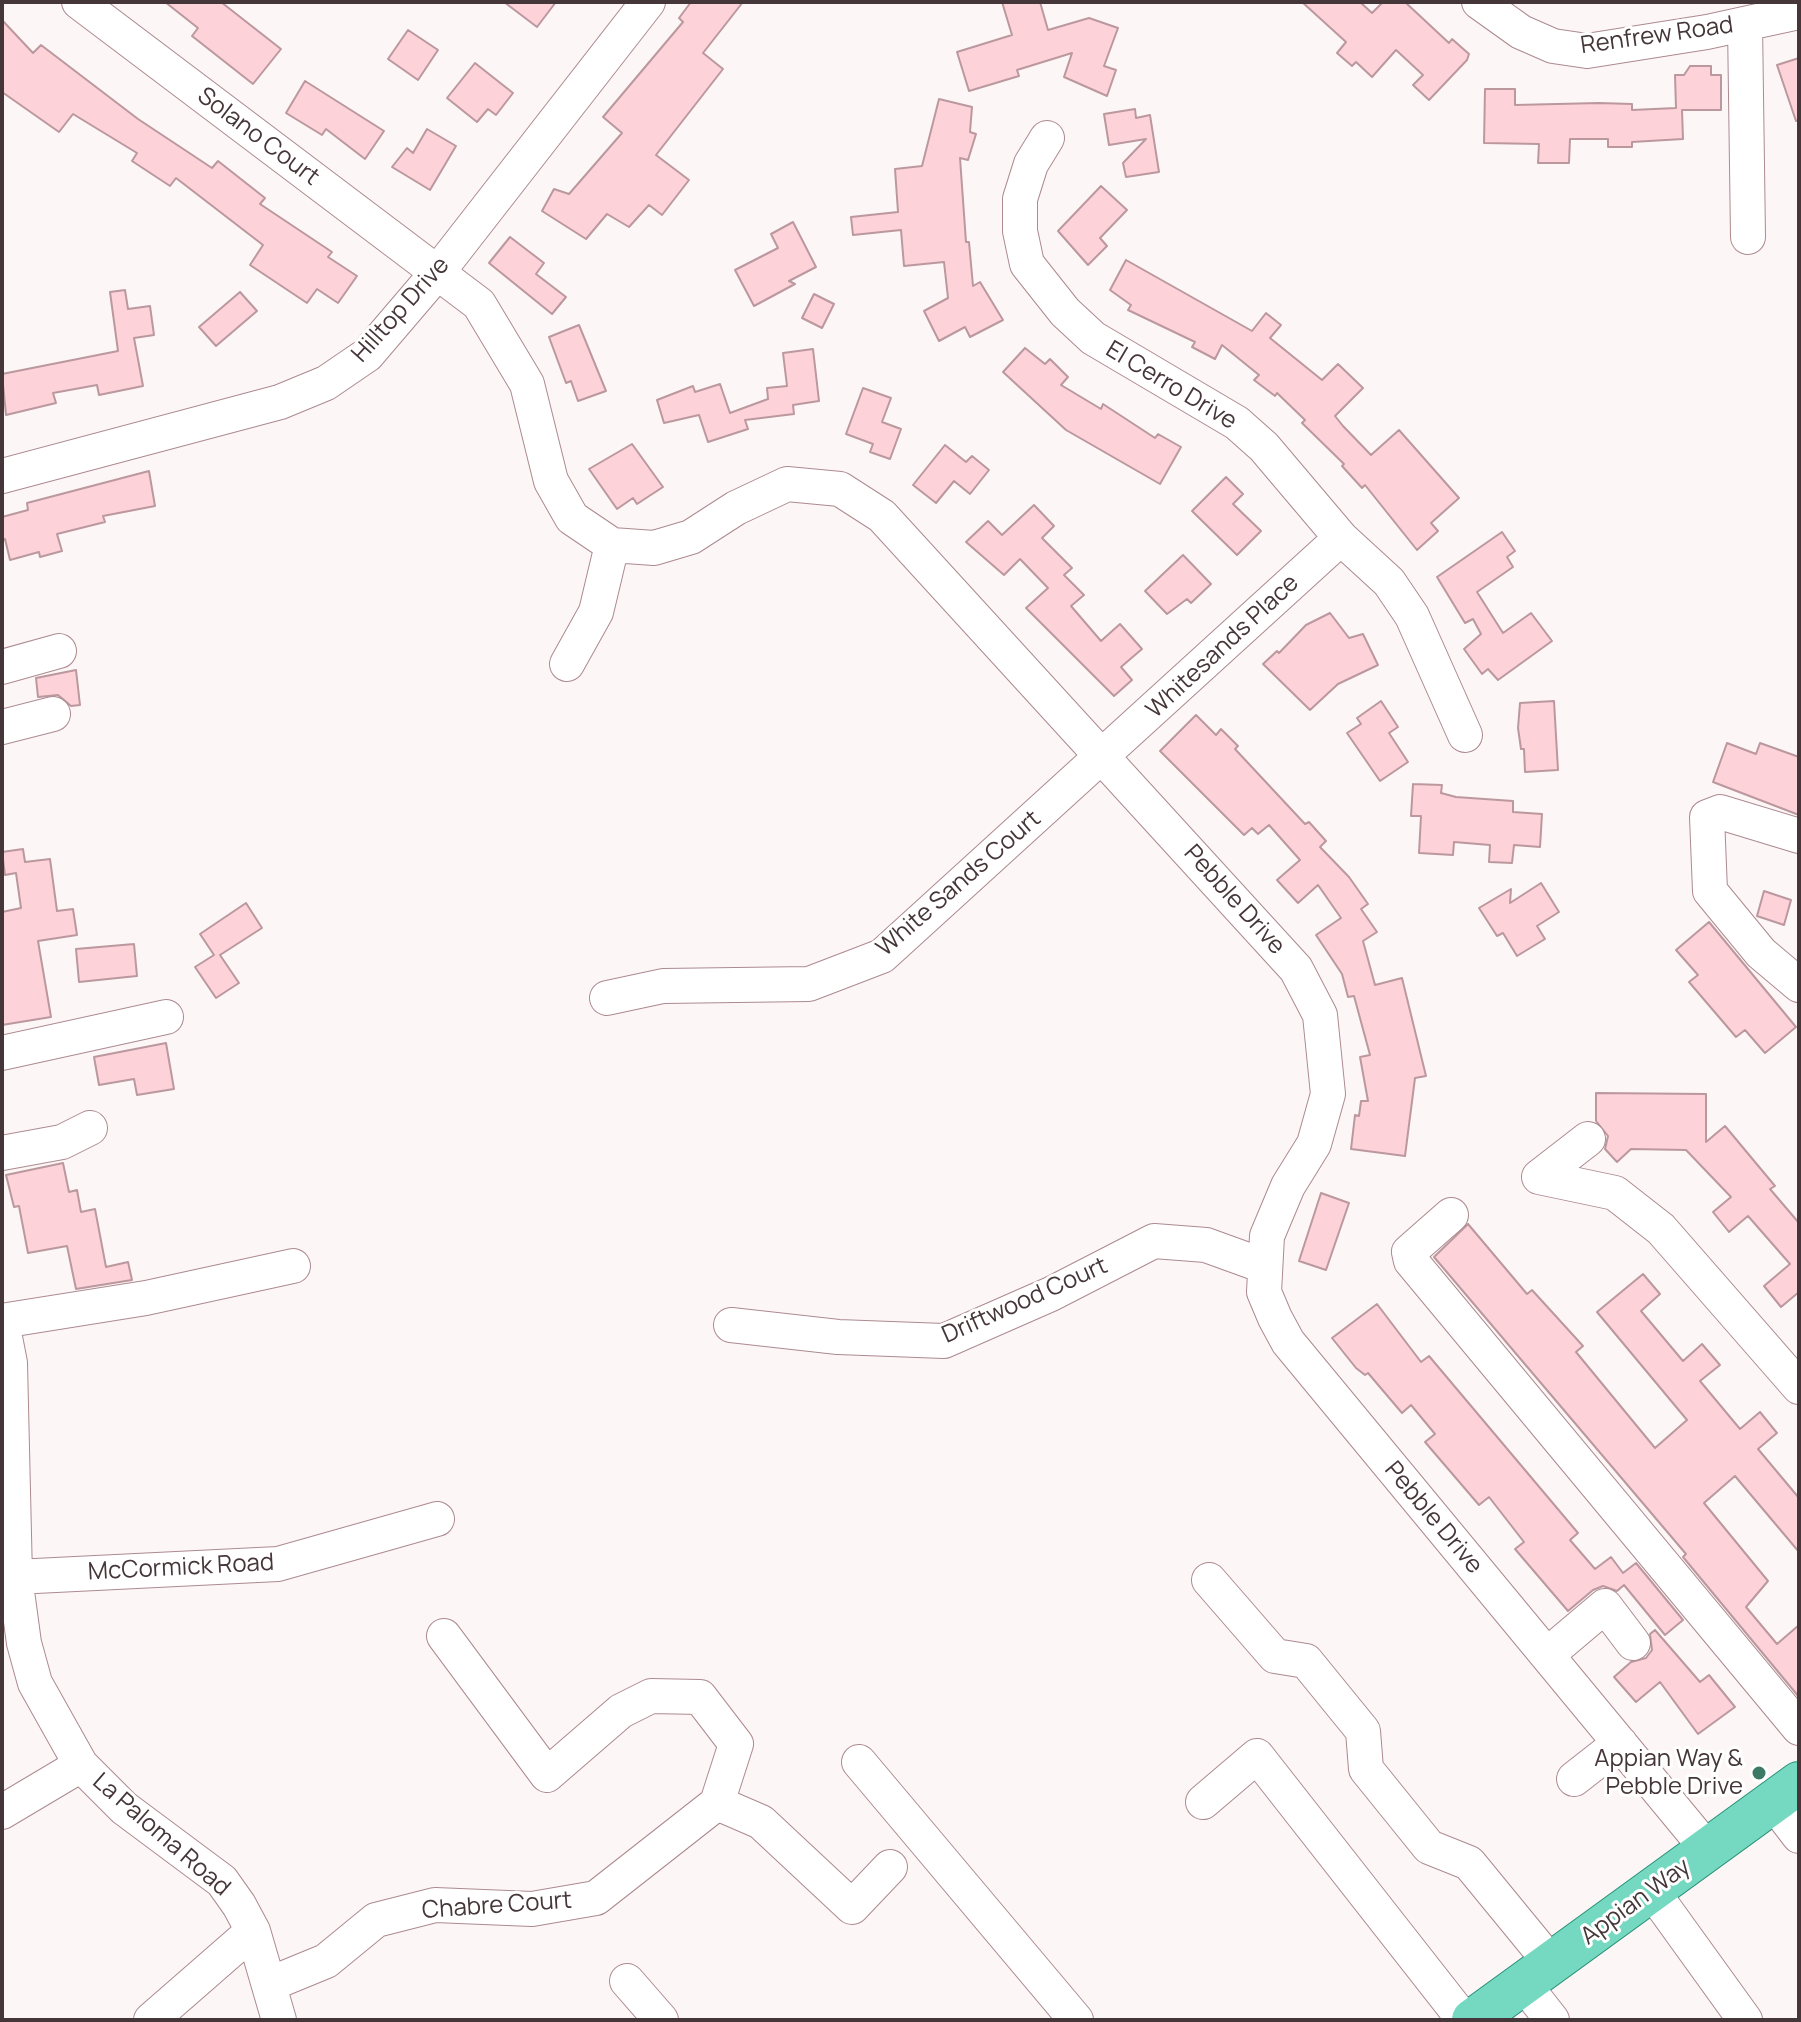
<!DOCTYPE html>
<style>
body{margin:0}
#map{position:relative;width:1801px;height:2022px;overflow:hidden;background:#fdf6f7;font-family:Manrope,sans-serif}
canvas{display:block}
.frame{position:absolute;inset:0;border:4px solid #453639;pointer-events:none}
</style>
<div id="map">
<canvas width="1801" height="2022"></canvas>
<div class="frame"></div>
</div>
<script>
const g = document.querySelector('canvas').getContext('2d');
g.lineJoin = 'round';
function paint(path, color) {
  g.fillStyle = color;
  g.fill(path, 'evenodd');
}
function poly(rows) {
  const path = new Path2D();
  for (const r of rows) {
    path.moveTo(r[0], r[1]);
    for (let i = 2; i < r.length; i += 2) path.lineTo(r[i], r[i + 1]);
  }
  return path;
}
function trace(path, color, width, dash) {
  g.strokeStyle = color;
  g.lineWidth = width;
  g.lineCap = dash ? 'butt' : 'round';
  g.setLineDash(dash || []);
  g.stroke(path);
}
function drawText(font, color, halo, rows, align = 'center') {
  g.font = font + ' Manrope,sans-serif';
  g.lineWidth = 6;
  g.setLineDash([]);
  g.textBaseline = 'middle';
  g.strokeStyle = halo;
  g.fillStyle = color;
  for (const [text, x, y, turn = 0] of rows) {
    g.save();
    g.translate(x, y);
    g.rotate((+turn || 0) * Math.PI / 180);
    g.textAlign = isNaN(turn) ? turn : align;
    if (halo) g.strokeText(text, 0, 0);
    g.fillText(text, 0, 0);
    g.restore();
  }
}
const building = poly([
 [165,2,221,2,281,49,253,84,192,36,198,28,165,2],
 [504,2,556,2,537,27,504,2],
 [691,2,743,2,703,53,723,69,656,155,689,180,662,215,649,205,629,227,607,214,586,239,542,211,554,189,569,194,622,133,603,117,683,22,679,18,691,2],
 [1002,2,1040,2,1048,30,1089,18,1118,28,1104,66,1116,70,1107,96,1064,77,1072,53,1017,70,1019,76,969,91,957,52,1012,35,1002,2],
 [1302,2,1360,2,1372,13,1383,2,1405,2,1449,43,1452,39,1469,54,1467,60,1429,100,1413,85,1423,75,1396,50,1372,77,1356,62,1352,66,1337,53,1346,42,1302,2],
 [2,20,33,53,41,45,138,119,212,168,218,161,265,198,260,204,332,252,328,257,357,276,338,303,317,289,307,303,250,265,263,245,176,178,170,186,132,161,137,153,73,114,59,132,2,92,2,20],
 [408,30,438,50,418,80,388,59,408,30],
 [1799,58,1799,120,1796,121,1777,65,1799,58],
 [475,63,513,93,496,115,488,109,477,122,447,98,475,63],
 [1690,66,1711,66,1711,75,1721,75,1721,110,1682,110,1683,139,1632,142,1632,147,1608,147,1608,139,1570,139,1569,163,1538,163,1539,144,1484,143,1485,89,1515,89,1515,105,1599,103,1632,104,1632,110,1676,108,1675,75,1684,75,1690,66],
 [305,81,384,131,365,159,326,129,322,135,286,113,305,81],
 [939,99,972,107,970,132,976,134,968,160,960,158,966,242,969,242,973,286,980,282,1003,320,970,337,965,327,939,341,924,311,948,298,944,262,904,266,901,230,853,235,851,217,898,212,895,169,922,166,939,99],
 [1135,109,1136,118,1150,115,1159,172,1126,177,1123,163,1146,139,1109,145,1104,114,1135,109],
 [427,129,456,146,430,190,392,167,407,148,413,153,427,129],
 [1101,186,1127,210,1100,238,1107,246,1088,265,1058,231,1101,186],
 [793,222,816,267,789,281,795,284,754,306,735,270,778,248,771,234,793,222],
 [510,237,544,263,536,274,566,297,552,314,489,263,510,237],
 [1126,260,1252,331,1266,313,1281,325,1270,338,1322,380,1338,364,1363,388,1335,416,1343,426,1371,455,1399,430,1459,498,1431,523,1438,531,1417,550,1365,485,1362,488,1342,466,1344,464,1302,423,1305,420,1277,393,1275,396,1254,380,1259,375,1222,345,1215,359,1192,347,1195,342,1128,310,1131,305,1110,290,1126,260],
 [125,290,128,309,150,306,154,335,134,338,143,386,99,395,97,385,53,393,56,403,6,415,2,374,118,351,110,292,125,290],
 [240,292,257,311,216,346,199,327,240,292],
 [814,294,834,304,822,328,802,318,814,294],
 [579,325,606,391,578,401,571,381,566,383,549,337,579,325],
 [1025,348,1045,364,1050,359,1068,377,1061,385,1101,409,1103,404,1155,438,1158,434,1181,447,1160,484,1066,430,1003,372,1025,348],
 [813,349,819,401,793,405,794,414,745,420,748,429,708,442,699,415,664,423,657,400,693,386,695,392,720,384,730,413,768,399,767,388,787,386,783,353,813,349],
 [863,388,891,398,882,422,901,429,890,459,870,452,873,444,846,434,863,388],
 [632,444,663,487,637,504,633,498,617,509,589,469,632,444],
 [945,445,966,462,972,456,989,470,970,494,954,481,936,503,913,485,945,445],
 [149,471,155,506,103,516,105,522,57,534,62,551,40,557,39,552,10,560,5,539,2,540,2,517,28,510,27,503,149,471],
 [1226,477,1243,494,1233,504,1261,531,1237,555,1192,511,1226,477],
 [1034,505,1054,526,1042,538,1072,568,1064,575,1084,595,1071,606,1101,641,1120,624,1142,649,1121,667,1132,680,1114,696,1026,608,1048,588,1020,559,1004,575,966,542,988,521,1002,535,1034,505],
 [1502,532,1515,551,1507,557,1513,567,1477,592,1503,633,1531,613,1552,641,1498,680,1488,669,1482,674,1464,649,1481,634,1473,619,1465,623,1437,577,1502,532],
 [1183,555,1211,584,1191,603,1187,599,1167,614,1145,591,1183,555],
 [1330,613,1349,638,1363,634,1378,665,1338,684,1310,710,1263,664,1277,651,1279,653,1306,625,1330,613],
 [76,670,80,705,71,706,58,695,38,697,36,678,76,670],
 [1381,701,1398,727,1389,733,1408,762,1380,781,1347,733,1361,724,1357,718,1381,701],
 [1554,701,1558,770,1525,772,1524,749,1521,749,1518,728,1520,703,1554,701],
 [1196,715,1216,735,1221,729,1238,746,1235,749,1305,824,1309,822,1326,841,1320,847,1349,877,1368,904,1361,909,1377,932,1363,941,1375,985,1402,978,1426,1076,1415,1078,1405,1156,1351,1149,1355,1115,1359,1116,1361,1101,1368,1101,1360,1057,1370,1055,1354,996,1348,997,1342,974,1316,935,1341,918,1318,885,1298,903,1277,880,1300,860,1269,825,1258,834,1252,828,1244,835,1160,751,1196,715],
 [1727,743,1756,754,1760,743,1799,757,1799,815,1713,782,1727,743],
 [1413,784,1442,785,1441,793,1456,797,1513,801,1513,812,1542,814,1540,847,1514,845,1512,863,1489,862,1490,845,1454,842,1453,855,1419,853,1421,816,1411,816,1413,784],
 [23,849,25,862,50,859,57,911,73,909,77,935,38,941,51,1017,2,1025,2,912,21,908,16,873,5,875,2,852,23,849],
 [1541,883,1559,912,1537,926,1545,939,1517,956,1503,933,1497,936,1479,908,1511,889,1510,903,1541,883],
 [1764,891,1791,900,1784,925,1757,916,1764,891],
 [246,903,262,928,220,955,239,983,216,998,195,967,214,955,200,934,246,903],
 [1709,922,1796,1027,1765,1053,1745,1030,1736,1037,1689,982,1698,975,1676,950,1709,922],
 [134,944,137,976,79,982,76,949,134,944],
 [166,1043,174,1089,137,1095,134,1079,99,1085,94,1057,166,1043],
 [1596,1093,1706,1094,1706,1142,1725,1126,1775,1186,1770,1189,1799,1223,1799,1292,1781,1307,1764,1286,1790,1264,1748,1216,1729,1232,1713,1212,1731,1197,1686,1150,1631,1149,1617,1162,1605,1149,1608,1136,1596,1121,1596,1093],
 [63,1163,69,1192,77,1190,81,1212,95,1209,106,1267,128,1262,132,1280,76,1289,67,1246,28,1253,19,1206,14,1207,6,1175,63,1163],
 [1321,1193,1349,1203,1326,1270,1299,1261,1321,1193],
 [1468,1224,1527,1294,1532,1290,1583,1346,1576,1352,1655,1448,1687,1420,1597,1312,1643,1274,1660,1294,1641,1311,1683,1361,1702,1344,1720,1365,1700,1381,1740,1429,1760,1412,1777,1433,1758,1449,1799,1498,1799,1552,1735,1476,1704,1503,1768,1581,1746,1607,1777,1644,1799,1625,1799,1697,1683,1557,1686,1554,1434,1257,1468,1224],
 [1377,1304,1421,1362,1429,1356,1578,1533,1570,1540,1595,1569,1611,1557,1623,1573,1636,1563,1683,1620,1665,1635,1624,1585,1617,1591,1603,1586,1593,1590,1568,1611,1515,1549,1524,1542,1489,1497,1479,1505,1425,1442,1435,1434,1411,1405,1402,1413,1368,1373,1365,1375,1356,1368,1332,1338,1377,1304],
 [1655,1630,1700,1682,1709,1675,1735,1707,1698,1734,1660,1682,1636,1702,1614,1677,1631,1662,1646,1658,1652,1650,1650,1634,1655,1630]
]);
paint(building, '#fdd2d9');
trace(building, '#bb989e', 2);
const minor = poly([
 [79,2,479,304,527,384,551,481,572,518,612,545,654,548,691,537,736,508,787,484,840,489,882,516,1296,969,1320,1015,1328,1094,1314,1144,1288,1186,1267,1236,1264,1292,1275,1318,1288,1342,1708,1850],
 [1479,2,1521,32,1553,46,1587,51,1707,32,1799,12],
 [1745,24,1748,237],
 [1047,138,1031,164,1020,199,1020,231,1027,264,1065,312,1093,338,1237,423,1264,447,1341,538,1389,582,1412,616,1465,735],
 [2,476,280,402,326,383,367,355,437,273,648,2],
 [567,664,596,612,612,545],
 [2,667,59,651],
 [2,727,53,714],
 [1799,836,1720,812,1707,817,1710,891,1761,953,1799,985],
 [607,998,663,986,809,984,882,956,1341,538],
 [2,1053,166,1017],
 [1588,1139,1539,1177,1615,1193,1661,1229,1799,1387],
 [2,1153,62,1142,90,1128],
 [1451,1215,1409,1252,1411,1261,1799,1728],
 [2,1321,146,1298,293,1266],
 [2,1322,10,1363,15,1577,24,1643,35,1683,81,1765,124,1808,222,1881,239,1905,253,1931,279,2020],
 [731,1325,838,1337,944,1341,1051,1294,1154,1241,1206,1245,1264,1266],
 [15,1577,278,1564,437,1519],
 [1209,1580,1275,1656,1306,1661,1363,1731,1366,1769,1429,1847,1469,1863,1551,1963],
 [1547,1655,1605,1606,1633,1643],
 [859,1762,1076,2020],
 [1574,1779,1620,1743],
 [1203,1802,1257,1756,1464,2020],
 [1773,1802,1799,1836],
 [717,1803,761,1822,852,1907,890,1867],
 [2,1812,81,1765],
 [1652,1891,1745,2020],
 [627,1981,661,2020],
 [1523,1983,1552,2020],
 [270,1984,326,1961,376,1920,435,1905,532,1909,596,1898,717,1803,736,1744,700,1697,651,1696,621,1711,547,1775,444,1636],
 [151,2020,253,1931]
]);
const major = poly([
 [1473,2020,1799,1783]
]);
trace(minor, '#ac8a90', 36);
trace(major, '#279075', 44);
trace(minor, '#fff', 34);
trace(major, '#74d9c0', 42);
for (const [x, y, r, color] of [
 [1759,1773,8,"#3d7a65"]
]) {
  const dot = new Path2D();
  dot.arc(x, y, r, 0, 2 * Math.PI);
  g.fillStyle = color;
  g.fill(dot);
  trace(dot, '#fff', 3);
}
drawText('24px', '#453639', '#fff', [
 ["Renfrew Road",1657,36,-8],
 ["Solano Court",258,137,37],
 ["Hilltop Drive",401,310,-48],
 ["El Cerro Drive",1171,386,31],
 ["Whitesands Place",1223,647,-43],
 ["White Sands Court",959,884,-41],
 ["Pebble Drive",1234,900,48],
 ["Driftwood Court",1025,1301,-24],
 ["Pebble Drive",1433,1518,50],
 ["McCormick Road",181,1568,-3],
 ["La Paloma Road",161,1835,41],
 ["Appian Way",1636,1902,-36],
 ["Chabre Court",497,1906,-4]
]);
drawText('24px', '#453639', '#fff', [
 ["Appian Way &",1743,1759],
 ["Pebble Drive",1743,1787]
], 'right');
</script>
